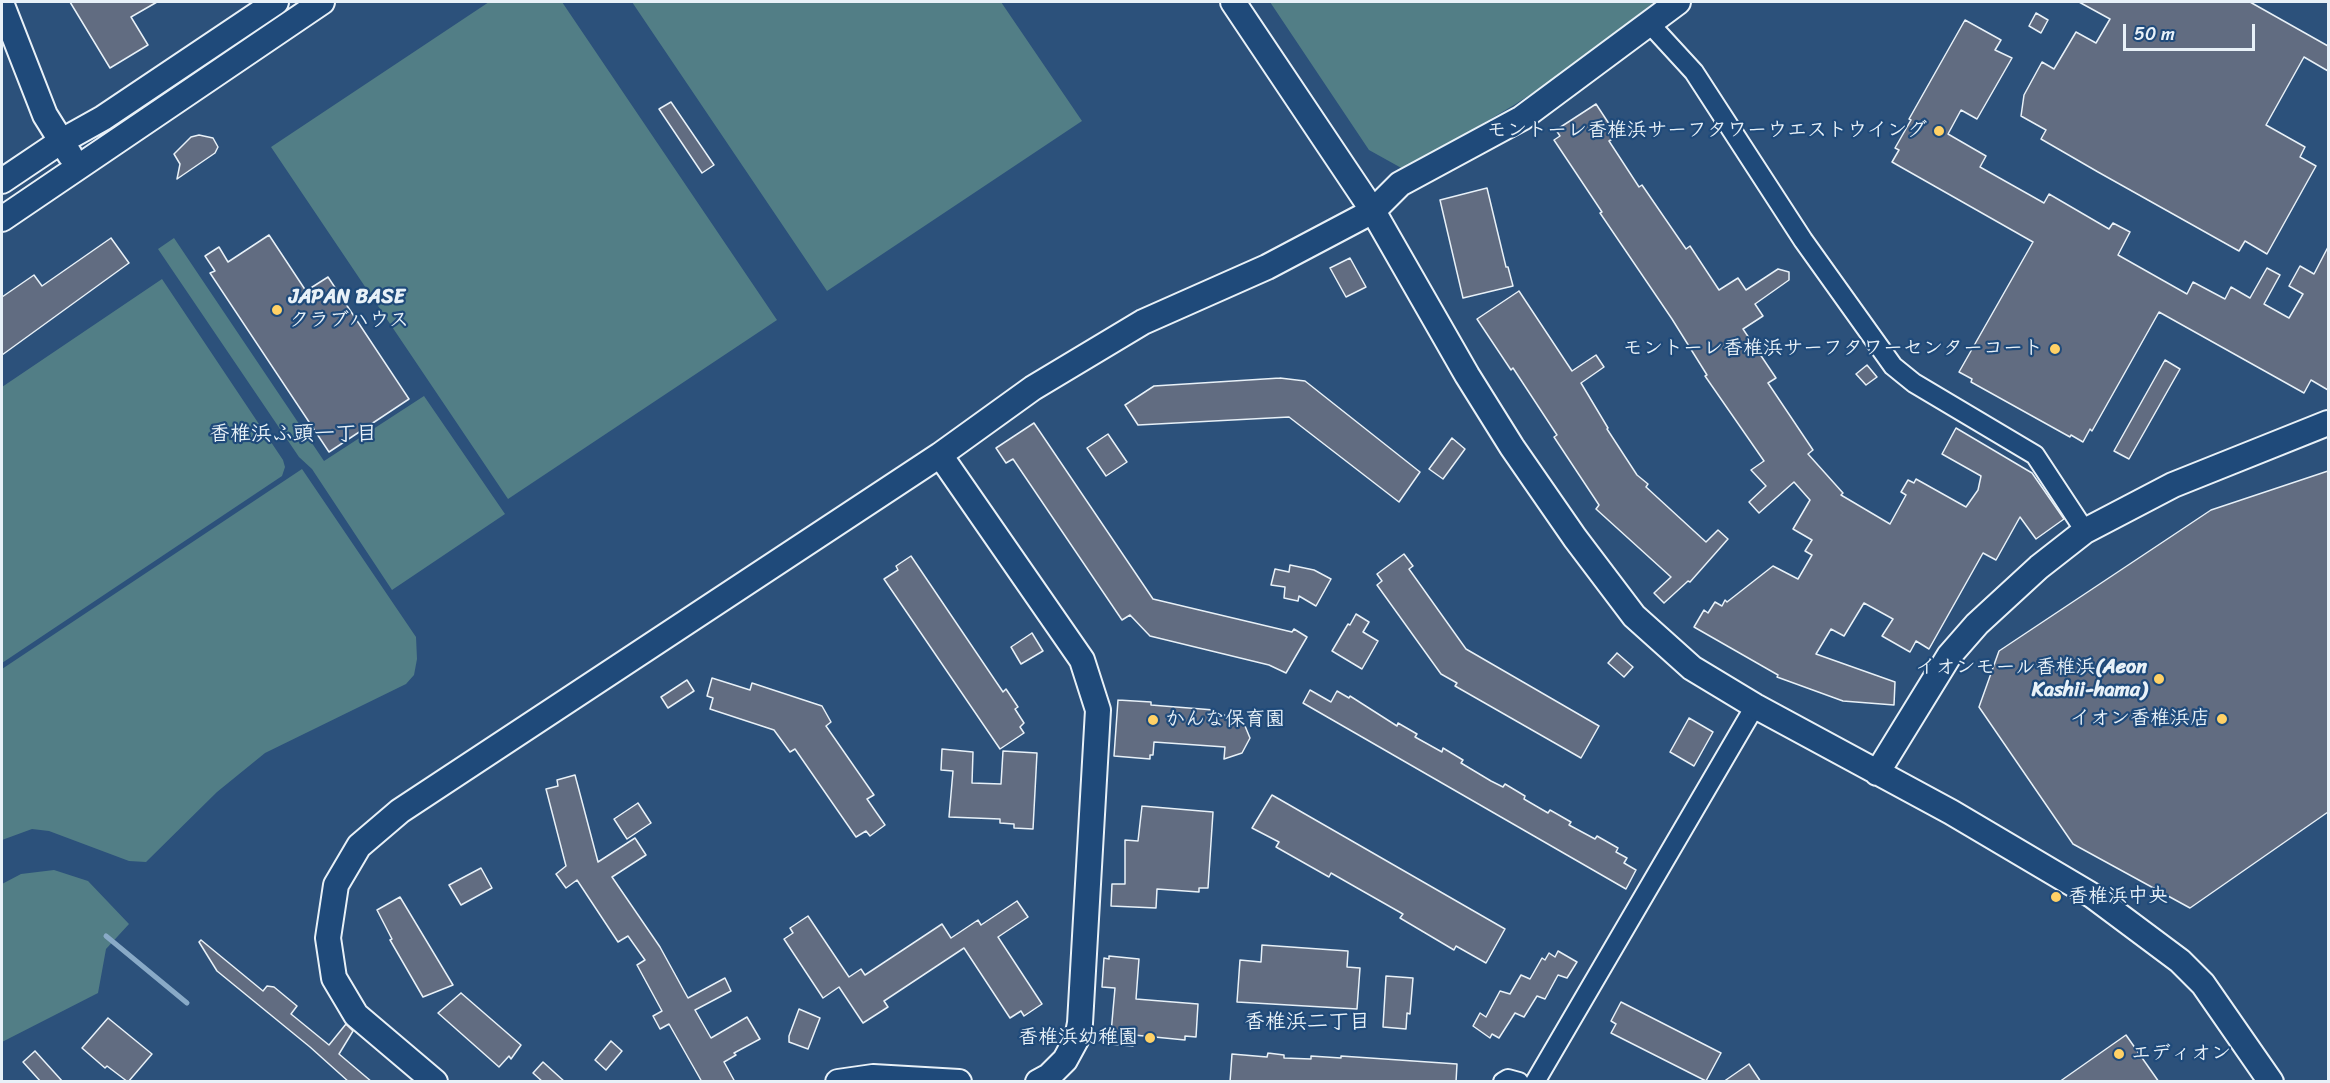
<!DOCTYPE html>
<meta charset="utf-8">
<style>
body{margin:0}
#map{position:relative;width:2330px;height:1083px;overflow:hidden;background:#2c517b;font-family:Sriracha,sans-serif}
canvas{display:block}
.frame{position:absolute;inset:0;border:3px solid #e8f1f8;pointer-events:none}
.scale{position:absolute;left:2123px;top:24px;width:132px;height:27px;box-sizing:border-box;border:3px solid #e8f1f8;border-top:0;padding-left:8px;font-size:18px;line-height:21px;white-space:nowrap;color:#e8f1f8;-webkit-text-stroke:4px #1f4a7a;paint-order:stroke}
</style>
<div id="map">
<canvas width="2330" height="1083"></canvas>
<div class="frame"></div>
<div class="scale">50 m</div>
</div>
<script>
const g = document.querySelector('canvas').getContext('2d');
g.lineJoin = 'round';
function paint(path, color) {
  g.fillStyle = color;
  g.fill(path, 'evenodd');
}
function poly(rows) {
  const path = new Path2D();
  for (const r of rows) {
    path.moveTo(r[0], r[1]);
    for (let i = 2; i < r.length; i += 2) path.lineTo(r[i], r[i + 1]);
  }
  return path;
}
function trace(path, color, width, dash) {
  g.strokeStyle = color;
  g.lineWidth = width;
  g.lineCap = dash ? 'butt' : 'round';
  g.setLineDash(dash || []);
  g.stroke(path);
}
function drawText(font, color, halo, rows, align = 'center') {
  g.font = font + ' Sriracha,"Klee One",sans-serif';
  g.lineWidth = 4.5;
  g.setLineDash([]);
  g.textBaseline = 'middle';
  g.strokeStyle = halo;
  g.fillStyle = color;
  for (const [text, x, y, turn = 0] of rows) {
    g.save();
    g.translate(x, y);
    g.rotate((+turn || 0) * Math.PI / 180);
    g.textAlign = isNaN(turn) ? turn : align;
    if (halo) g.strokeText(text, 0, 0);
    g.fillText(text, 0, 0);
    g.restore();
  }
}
paint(poly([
 [489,2,562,2,777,320,508,499,271,147],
 [632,2,1001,2,1082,121,827,291],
 [1270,2,1654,2,1570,69,1514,105,1405,170,1369,150],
 [174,238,324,461,424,396,505,514,392,590,312,469,299,457,158,249],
 [162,279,283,460,285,467,282,476,2,663,2,387],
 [302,469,416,637,417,659,414,675,406,684,265,753,217,792,146,862,129,861,49,831,32,829,2,840,2,669],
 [54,870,88,881,129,924,106,949,98,993,2,1042,2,884,21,874]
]), '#527e86');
trace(poly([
 [106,936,187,1003]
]), '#89aac7', 5);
const building = poly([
 [70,2,157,2,131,17,148,45,110,68,70,2],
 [2079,2,2250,2,2328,46,2328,71,2304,57,2266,125,2305,147,2300,157,2316,166,2267,254,2245,241,2239,251,2098,172,2041,139,2046,130,2021,116,2024,95,2042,62,2054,69,2076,32,2096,43,2110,19,2079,2],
 [2036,13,2048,20,2041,33,2029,26,2036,13],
 [1965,20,2001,40,1995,50,2012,58,1977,119,1961,110,1948,134,1986,156,1980,167,2044,203,2049,194,2109,229,2113,223,2130,232,2118,255,2187,294,2193,282,2225,299,2231,287,2250,298,2267,268,2280,275,2264,304,2289,318,2303,294,2289,286,2300,266,2314,274,2328,247,2328,390,2311,380,2304,393,2159,312,2092,431,2090,429,2083,442,2071,435,2070,437,1971,382,1972,379,1959,372,2033,242,1892,162,1899,150,1895,148,1911,120,1909,119,1965,20],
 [671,102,714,165,702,173,659,109,671,102],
 [1596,104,1617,136,1609,141,1639,187,1642,185,1686,249,1690,246,1719,290,1738,278,1746,290,1778,269,1789,272,1789,280,1755,304,1763,316,1743,329,1776,378,1768,383,1813,450,1808,454,1843,493,1841,495,1890,524,1906,495,1901,492,1908,480,1914,483,1916,479,1966,507,1978,490,1981,476,1942,454,1956,428,2032,473,2064,519,2036,539,2020,517,1996,560,1983,553,1929,649,1916,641,1910,652,1882,636,1893,619,1864,603,1844,636,1831,629,1816,654,1895,682,1894,705,1843,701,1777,677,1778,675,1694,627,1704,610,1708,613,1715,602,1722,606,1725,600,1727,602,1773,566,1798,579,1812,555,1805,551,1812,540,1793,529,1810,500,1794,482,1759,513,1749,502,1766,486,1751,470,1764,461,1705,376,1707,375,1672,319,1600,213,1602,212,1554,140,1560,136,1556,130,1596,104],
 [199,135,213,138,218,147,215,153,177,179,180,164,174,154,191,137,199,135],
 [1487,188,1506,267,1508,267,1513,286,1463,298,1440,200,1487,188],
 [269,235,306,291,328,277,409,399,329,452,210,273,215,271,205,256,219,247,228,262,269,235],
 [111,238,129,263,2,355,2,297,34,275,42,286,111,238],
 [1350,258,1366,287,1346,297,1330,268,1350,258],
 [1519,291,1572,371,1596,355,1604,367,1581,383,1608,428,1607,429,1637,475,1648,484,1646,487,1706,542,1718,530,1728,539,1690,582,1688,581,1664,603,1654,593,1671,577,1596,509,1599,505,1554,437,1557,435,1513,368,1511,370,1477,319,1519,291],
 [2165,360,2180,369,2129,459,2114,451,2165,360],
 [1867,365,1877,377,1866,385,1856,374,1867,365],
 [1280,378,1305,381,1420,472,1399,502,1289,417,1138,425,1125,405,1154,386,1280,378],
 [1034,423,1153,599,1292,632,1294,629,1307,637,1286,673,1269,665,1150,636,1130,615,1122,620,1013,459,1006,463,996,448,1034,423],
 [1108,434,1127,462,1106,476,1087,448,1108,434],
 [1452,438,1465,449,1443,479,1429,469,1452,438],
 [2328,471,2328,812,2190,908,2073,844,1979,707,1999,651,2211,510,2328,471],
 [1404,554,1413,566,1409,569,1466,649,1599,726,1581,758,1455,686,1457,683,1441,674,1377,585,1382,581,1377,574,1404,554],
 [911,556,1003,692,1006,689,1018,707,1015,709,1024,723,1020,727,1024,733,1000,749,884,579,898,570,896,566,911,556],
 [1290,565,1314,570,1331,579,1316,606,1299,596,1298,601,1284,598,1285,587,1271,585,1275,569,1289,572,1290,565],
 [1356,614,1369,622,1363,632,1378,641,1362,669,1332,651,1348,624,1350,625,1356,614],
 [1032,633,1043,651,1021,664,1011,647,1032,633],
 [1617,653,1633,667,1624,677,1608,663,1617,653],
 [712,678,750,690,752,683,822,706,831,722,826,726,874,795,867,799,885,825,870,836,866,831,856,837,795,749,790,752,774,730,710,709,713,698,707,696,712,678],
 [687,680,694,691,668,708,661,697,687,680],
 [1310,690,1331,702,1337,691,1349,698,1350,696,1397,726,1398,723,1417,734,1415,737,1442,752,1443,748,1463,760,1461,763,1491,781,1503,787,1505,784,1525,796,1524,799,1548,813,1550,810,1571,822,1569,825,1595,839,1597,836,1618,848,1616,852,1627,858,1624,863,1636,870,1626,889,1303,703,1310,690],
 [1118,700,1151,702,1151,705,1214,710,1214,715,1224,715,1245,726,1250,738,1242,753,1224,759,1225,747,1154,742,1153,755,1150,755,1150,759,1114,756,1118,700],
 [1689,718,1713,732,1694,766,1670,752,1689,718],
 [942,749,973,752,972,783,1001,784,1003,751,1037,753,1033,829,1014,828,1014,824,1000,823,1000,819,949,817,953,771,941,770,942,749],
 [575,775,598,862,635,838,646,855,612,877,660,947,688,998,725,978,731,991,695,1010,711,1038,747,1017,760,1039,734,1053,736,1055,724,1062,735,1082,702,1082,669,1024,660,1029,653,1016,662,1011,637,965,645,960,628,936,618,942,577,880,566,888,556,874,566,866,546,789,558,786,557,780,575,775],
 [1272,795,1505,929,1486,963,1456,946,1454,950,1400,918,1403,914,1359,889,1331,873,1329,877,1276,847,1279,842,1252,828,1272,795],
 [638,803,651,823,627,839,614,819,638,803],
 [1142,806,1213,812,1208,888,1199,888,1199,892,1157,889,1156,908,1111,906,1112,884,1125,884,1125,840,1138,841,1142,806],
 [481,868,492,888,461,905,449,885,481,868],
 [400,897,453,985,423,997,390,940,392,939,377,910,400,897],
 [1017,901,1028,917,998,937,1042,1004,1024,1016,1021,1011,1010,1018,964,948,884,1001,888,1007,863,1023,839,987,823,998,784,939,793,933,790,928,808,916,849,977,861,969,865,975,942,924,951,938,978,920,981,925,1017,901],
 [201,940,263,991,267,986,274,987,297,1006,291,1014,329,1045,346,1024,353,1031,339,1054,372,1082,349,1082,310,1047,217,971,199,942,201,940],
 [1262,945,1348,951,1347,967,1360,968,1357,1009,1237,1002,1240,960,1261,962,1262,945],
 [1558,951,1577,962,1567,978,1558,975,1545,999,1537,996,1524,1017,1515,1013,1499,1038,1492,1034,1490,1038,1473,1026,1480,1013,1486,1017,1500,991,1510,994,1521,975,1530,979,1542,958,1545,960,1549,953,1555,957,1558,951],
 [1109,956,1139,959,1136,999,1198,1004,1196,1037,1185,1036,1185,1040,1134,1035,1133,1046,1110,1044,1115,988,1102,987,1104,958,1109,959,1109,956],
 [1386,976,1413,978,1410,1014,1407,1013,1406,1029,1383,1027,1386,976],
 [461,993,521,1045,511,1059,509,1056,499,1067,438,1013,461,993],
 [1621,1002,1721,1053,1706,1081,1611,1033,1616,1024,1611,1021,1621,1002],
 [799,1009,820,1018,808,1049,789,1042,789,1036,799,1009],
 [108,1018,152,1054,128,1082,107,1066,105,1068,82,1048,108,1018],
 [2126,1035,2159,1082,2059,1082,2126,1035],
 [611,1041,622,1051,606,1070,595,1060,611,1041],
 [35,1051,63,1082,41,1082,23,1062,35,1051],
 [1268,1053,1284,1055,1284,1058,1311,1059,1311,1056,1341,1058,1341,1056,1457,1064,1456,1082,1230,1082,1232,1054,1267,1057,1268,1053],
 [543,1062,565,1082,543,1082,533,1073,543,1062],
 [1749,1064,1761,1082,1723,1082,1749,1064]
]);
paint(building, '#616c81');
trace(building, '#e8f1f8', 1.5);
const street = poly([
 [1649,23,1694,72,1803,240,1893,366,1914,383,2035,455,2085,531],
 [1503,1082,1508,1079,1519,1082],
 [1535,1082,1755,706]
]);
const secondary = poly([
 [1233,2,1373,211,1467,375,1512,447,1575,538,1634,616,1692,668,1755,706,1951,812,2093,896,2180,961,2203,984,2271,1082],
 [2,5,45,115,70,155],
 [2,181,60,142,103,118,276,2],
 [2,219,322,2],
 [940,455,1082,660,1098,710,1080,1023,1077,1038,1065,1060,1049,1076,1038,1082],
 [1877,773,1949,656,1977,624,2039,567,2085,531,2173,485,2328,423],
 [435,1082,356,1015,334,978,328,938,336,885,359,846,400,811,940,455,1033,388,1143,322,1267,267,1373,211,1400,184,1522,118,1678,2],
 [838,1082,873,1077,959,1082]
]);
trace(street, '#e8f1f8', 22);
trace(secondary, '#e8f1f8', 28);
trace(street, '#1f4a7a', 18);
trace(secondary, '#1f4a7a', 24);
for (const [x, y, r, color] of [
 [1939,131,6,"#ffd166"],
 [277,310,6,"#ffd166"],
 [2055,349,6,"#ffd166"],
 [2159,679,6,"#ffd166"],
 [2222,719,6,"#ffd166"],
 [1153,720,6,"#ffd166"],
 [2056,897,6,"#ffd166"],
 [1150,1038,6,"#ffd166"],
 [2119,1054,6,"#ffd166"]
]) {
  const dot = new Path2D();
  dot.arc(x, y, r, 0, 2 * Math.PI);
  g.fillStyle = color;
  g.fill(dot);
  trace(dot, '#1f4a7a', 2);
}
drawText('bold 20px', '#e8f1f8', '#1f4a7a', [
 ["モントーレ香椎浜サーフタワーウエストウイング",1927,131],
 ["JAPAN BASE",289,298,"left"],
 ["クラブハウス",289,321,"left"],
 ["モントーレ香椎浜サーフタワーセンターコート",2043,349],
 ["イオンモール香椎浜(Aeon",2147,668],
 ["Kashii-hama)",2147,691],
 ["イオン香椎浜店",2210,719],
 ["かんな保育園",1165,720,"left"],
 ["香椎浜中央",2068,897,"left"],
 ["香椎浜幼稚園",1138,1038],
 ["エディオン",2131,1054,"left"]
], 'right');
drawText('bold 21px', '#e8f1f8', '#1f4a7a', [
 ["香椎浜ふ頭一丁目",293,435],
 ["香椎浜二丁目",1307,1023]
]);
</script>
